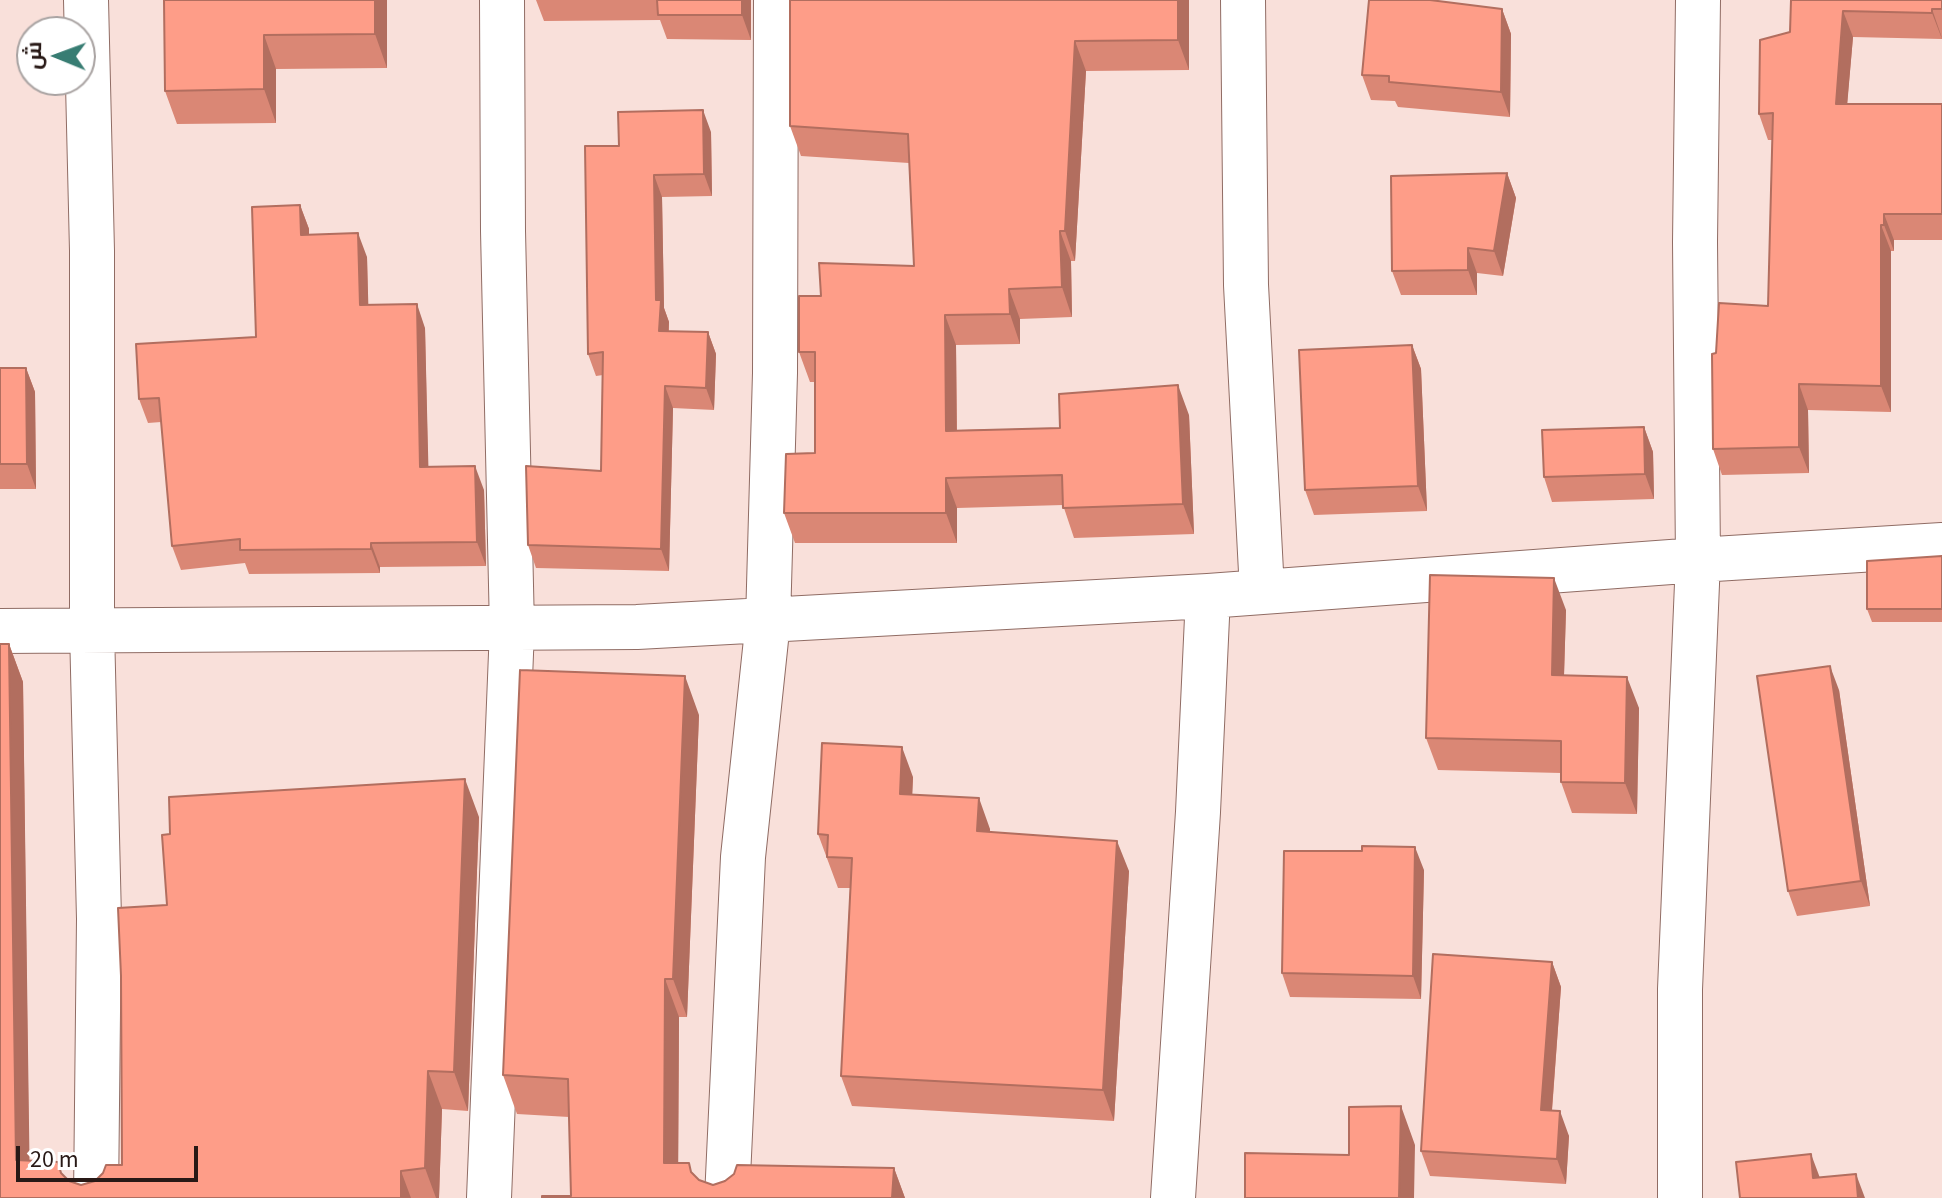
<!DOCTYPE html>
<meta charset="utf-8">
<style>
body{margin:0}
#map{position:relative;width:1942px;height:1198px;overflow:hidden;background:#f9e0da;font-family:"Source Sans 3",Cairo,sans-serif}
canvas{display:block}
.north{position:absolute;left:16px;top:16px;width:80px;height:80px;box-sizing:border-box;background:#fff;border:2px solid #a9a3a2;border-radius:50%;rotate:271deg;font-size:22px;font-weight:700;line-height:32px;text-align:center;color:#281916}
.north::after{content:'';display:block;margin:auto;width:28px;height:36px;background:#387d73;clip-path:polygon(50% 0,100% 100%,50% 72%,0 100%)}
.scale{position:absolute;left:16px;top:1146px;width:182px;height:36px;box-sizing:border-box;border:4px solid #281916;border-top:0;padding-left:10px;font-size:24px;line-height:28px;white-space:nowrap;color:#281916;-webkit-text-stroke:6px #fff;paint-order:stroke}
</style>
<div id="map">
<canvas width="1942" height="1198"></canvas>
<div class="north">ش</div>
<div class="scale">20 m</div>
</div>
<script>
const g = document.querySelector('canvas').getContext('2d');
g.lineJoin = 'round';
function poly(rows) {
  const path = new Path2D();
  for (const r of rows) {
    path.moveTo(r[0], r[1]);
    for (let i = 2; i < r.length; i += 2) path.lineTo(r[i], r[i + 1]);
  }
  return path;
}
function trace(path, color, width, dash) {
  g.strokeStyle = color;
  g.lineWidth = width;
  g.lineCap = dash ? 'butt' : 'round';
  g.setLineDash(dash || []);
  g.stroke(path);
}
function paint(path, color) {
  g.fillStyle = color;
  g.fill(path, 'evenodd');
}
const minor = poly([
 [86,0,92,251,92,629,99,919,96,1198],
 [1243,0,1246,285,1262,591],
 [0,631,637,627,1208,596,1698,560,1942,545],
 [489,1198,512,629,503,231,502,0],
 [727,1198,743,857,768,621,775,373,776,0],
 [1173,1198,1198,812,1208,596],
 [1680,1198,1680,989,1698,560,1695,242,1698,0]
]);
trace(minor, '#906c64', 46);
trace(minor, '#fff', 44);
paint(poly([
 [164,0,387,0,387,68,276,69,276,123,177,124,165,91],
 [536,0,751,0,751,40,667,39,660,20,544,21],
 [790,0,1189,0,1189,70,1086,71,1075,261,1071,261,1072,317,1020,319,1020,344,956,345,957,430,1060,428,1189,415,1194,534,1074,538,1063,505,957,508,957,543,795,543,784,513,815,453,815,382,810,382,799,352,821,296,914,266,909,163,801,156,790,126],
 [1791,0,1942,0,1942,39,1853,37,1847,104,1942,104,1942,240,1894,240,1894,251,1891,251,1891,412,1808,410,1809,473,1722,475,1713,449,1716,353,1768,306,1772,140,1768,140,1759,114,1790,32],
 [1502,9,1511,34,1510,117,1398,107,1395,101,1371,100,1362,75],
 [711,132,712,196,662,197,664,308,669,322,669,331,708,332,716,354,714,410,673,408,669,571,536,568,528,545,601,471,603,375,596,376,588,354,619,146],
 [1507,173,1516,198,1503,276,1477,273,1477,295,1401,295,1392,271],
 [300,205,309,229,309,234,367,257,368,305,425,328,428,467,484,490,486,566,380,567,380,573,249,574,245,563,181,570,172,546,161,422,148,423,139,399,256,337],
 [1412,345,1421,369,1427,511,1314,515,1305,490],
 [0,368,26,368,35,392,36,489,0,489],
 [1644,427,1653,452,1654,499,1552,502,1544,477],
 [1942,556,1942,622,1872,622,1867,609],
 [1566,610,1564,676,1639,708,1637,814,1572,813,1561,782,1561,773,1438,770,1426,738],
 [9,644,23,682,29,1161,58,1162,62,1174,69,1181,81,1185,95,1181,122,1165,167,905,479,817,468,1111,442,1109,439,1198,0,1198],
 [1839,690,1870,906,1797,916,1788,891],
 [699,715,687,1017,679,1017,678,1163,693,1173,699,1180,713,1185,894,1168,905,1198,542,1198,571,1196,569,1117,517,1114,503,1075],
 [913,777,912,795,990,829,990,832,1129,871,1114,1121,852,1106,841,1076,850,888,838,888,818,834],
 [1424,870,1421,999,1290,997,1282,973],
 [1552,962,1561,987,1552,1111,1569,1136,1566,1184,1430,1176,1421,1151]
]), '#da8775');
paint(poly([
 [375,0,387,0,387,68,375,34],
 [742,0,751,0,751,40,742,15],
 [1178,0,1189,0,1189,70,1178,40],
 [1502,9,1511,34,1510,117,1501,92],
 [1932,9,1941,35,1942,39,1932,13],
 [1843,11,1853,37,1845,130,1836,104],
 [264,35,276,69,276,123,264,89],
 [1075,41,1086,71,1075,261,1065,231],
 [703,110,711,132,712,196,704,174],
 [1507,173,1516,198,1503,276,1494,251],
 [654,175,662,197,664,308,669,322,667,353,659,331,656,300],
 [300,205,309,229,309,259,301,235],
 [1884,214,1894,240,1894,251,1884,225],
 [1881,225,1891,251,1891,412,1881,386],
 [1060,231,1071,261,1072,317,1062,287],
 [358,233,367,257,369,329,360,305],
 [1468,248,1477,273,1477,295,1468,270],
 [1009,289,1020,319,1020,344,1010,314],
 [417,304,425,328,429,491,420,467],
 [945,315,956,345,957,461,946,431],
 [708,332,716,354,714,410,706,388],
 [1412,345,1421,369,1427,511,1418,486],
 [26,368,35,392,36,489,27,464],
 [1799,384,1808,410,1809,473,1799,447],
 [1178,385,1189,415,1194,534,1183,504],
 [665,386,673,408,669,571,661,549],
 [1644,427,1653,452,1654,499,1645,474],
 [475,466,484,490,486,566,477,542],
 [946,478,957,508,957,543,946,513],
 [371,543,380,567,380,573,371,549],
 [1554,578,1566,610,1563,707,1552,675],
 [9,644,23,682,30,1198,16,1160],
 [1830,666,1839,690,1870,906,1861,881],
 [685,676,699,715,687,1017,673,979],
 [1627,677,1639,708,1637,814,1625,783],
 [902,747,913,777,911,825,900,794],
 [465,779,479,817,468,1111,454,1072],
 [979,798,990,829,988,861,977,831],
 [1117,841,1129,871,1114,1121,1103,1090],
 [1415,847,1424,870,1421,999,1413,976],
 [1552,962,1561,987,1550,1135,1541,1110],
 [665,979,679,1017,678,1198,664,1163],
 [428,1071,442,1109,439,1198,436,1198,425,1168],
 [1401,1106,1415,1145,1414,1198,1399,1198],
 [1560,1111,1569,1136,1566,1184,1557,1159],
 [1811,1154,1820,1178,1813,1178],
 [894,1168,905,1198,892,1198],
 [401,1171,411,1198,401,1198],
 [1856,1174,1865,1198,1858,1198]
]), '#b26e5f');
const building = poly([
 [164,0,375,0,375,34,264,35,264,89,165,91,164,0],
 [657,0,742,0,742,15,658,15,657,0],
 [790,0,1178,0,1178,40,1075,41,1065,231,1060,231,1062,287,1009,289,1010,314,945,315,946,431,1060,428,1059,394,1178,385,1183,504,1063,508,1062,475,946,478,946,513,784,513,786,454,815,453,815,352,799,352,799,296,821,296,819,263,914,266,908,134,790,126,790,0],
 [1369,0,1430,0,1502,9,1501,92,1389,82,1389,76,1362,75,1369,0],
 [1791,0,1942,0,1942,9,1932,9,1932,13,1843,11,1836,104,1942,104,1942,214,1884,214,1884,225,1881,225,1881,386,1799,384,1799,447,1713,449,1712,354,1716,353,1719,303,1768,306,1773,113,1759,114,1760,40,1790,32,1791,0],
 [703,110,704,174,654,175,656,300,661,300,659,331,708,332,706,388,665,386,661,549,528,545,526,466,601,471,603,352,588,354,585,146,619,146,618,112,703,110],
 [1507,173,1494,251,1468,248,1468,270,1392,271,1391,176,1507,173],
 [300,205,301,235,358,233,360,305,417,304,420,467,475,466,477,542,371,543,371,549,240,550,240,539,172,546,159,398,139,399,136,344,256,337,252,207,300,205],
 [1412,345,1418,486,1305,490,1299,350,1412,345],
 [0,368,26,368,27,464,0,464,0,368],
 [1644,427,1645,474,1544,477,1542,430,1644,427],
 [1942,556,1942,609,1867,609,1867,561,1942,556],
 [1430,575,1554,578,1552,675,1627,677,1625,783,1561,782,1561,741,1426,738,1430,575],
 [0,644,9,644,16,1160,58,1162,61,1173,69,1181,81,1185,95,1181,103,1173,106,1165,122,1165,121,976,118,908,167,905,162,835,170,834,169,797,465,779,454,1072,428,1071,425,1168,401,1171,401,1198,0,1198,0,644],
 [1830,666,1861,881,1788,891,1757,676,1830,666],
 [520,670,685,676,673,979,665,979,664,1163,689,1163,691,1172,699,1180,713,1185,725,1181,734,1174,737,1165,894,1168,892,1198,542,1198,542,1196,571,1196,568,1079,503,1075,520,670],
 [822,743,902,747,900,794,979,798,977,831,1117,841,1103,1090,841,1076,852,858,827,857,828,835,818,834,822,743],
 [1362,846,1415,847,1413,976,1282,973,1284,851,1362,851,1362,846],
 [1433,954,1552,962,1541,1110,1560,1111,1557,1159,1421,1151,1433,954],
 [1401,1106,1399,1198,1245,1198,1245,1153,1349,1155,1349,1107,1401,1106],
 [1811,1154,1813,1178,1856,1174,1858,1198,1740,1198,1736,1162,1811,1154]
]);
paint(building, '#fe9d88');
trace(building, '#b26e5f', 2);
</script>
